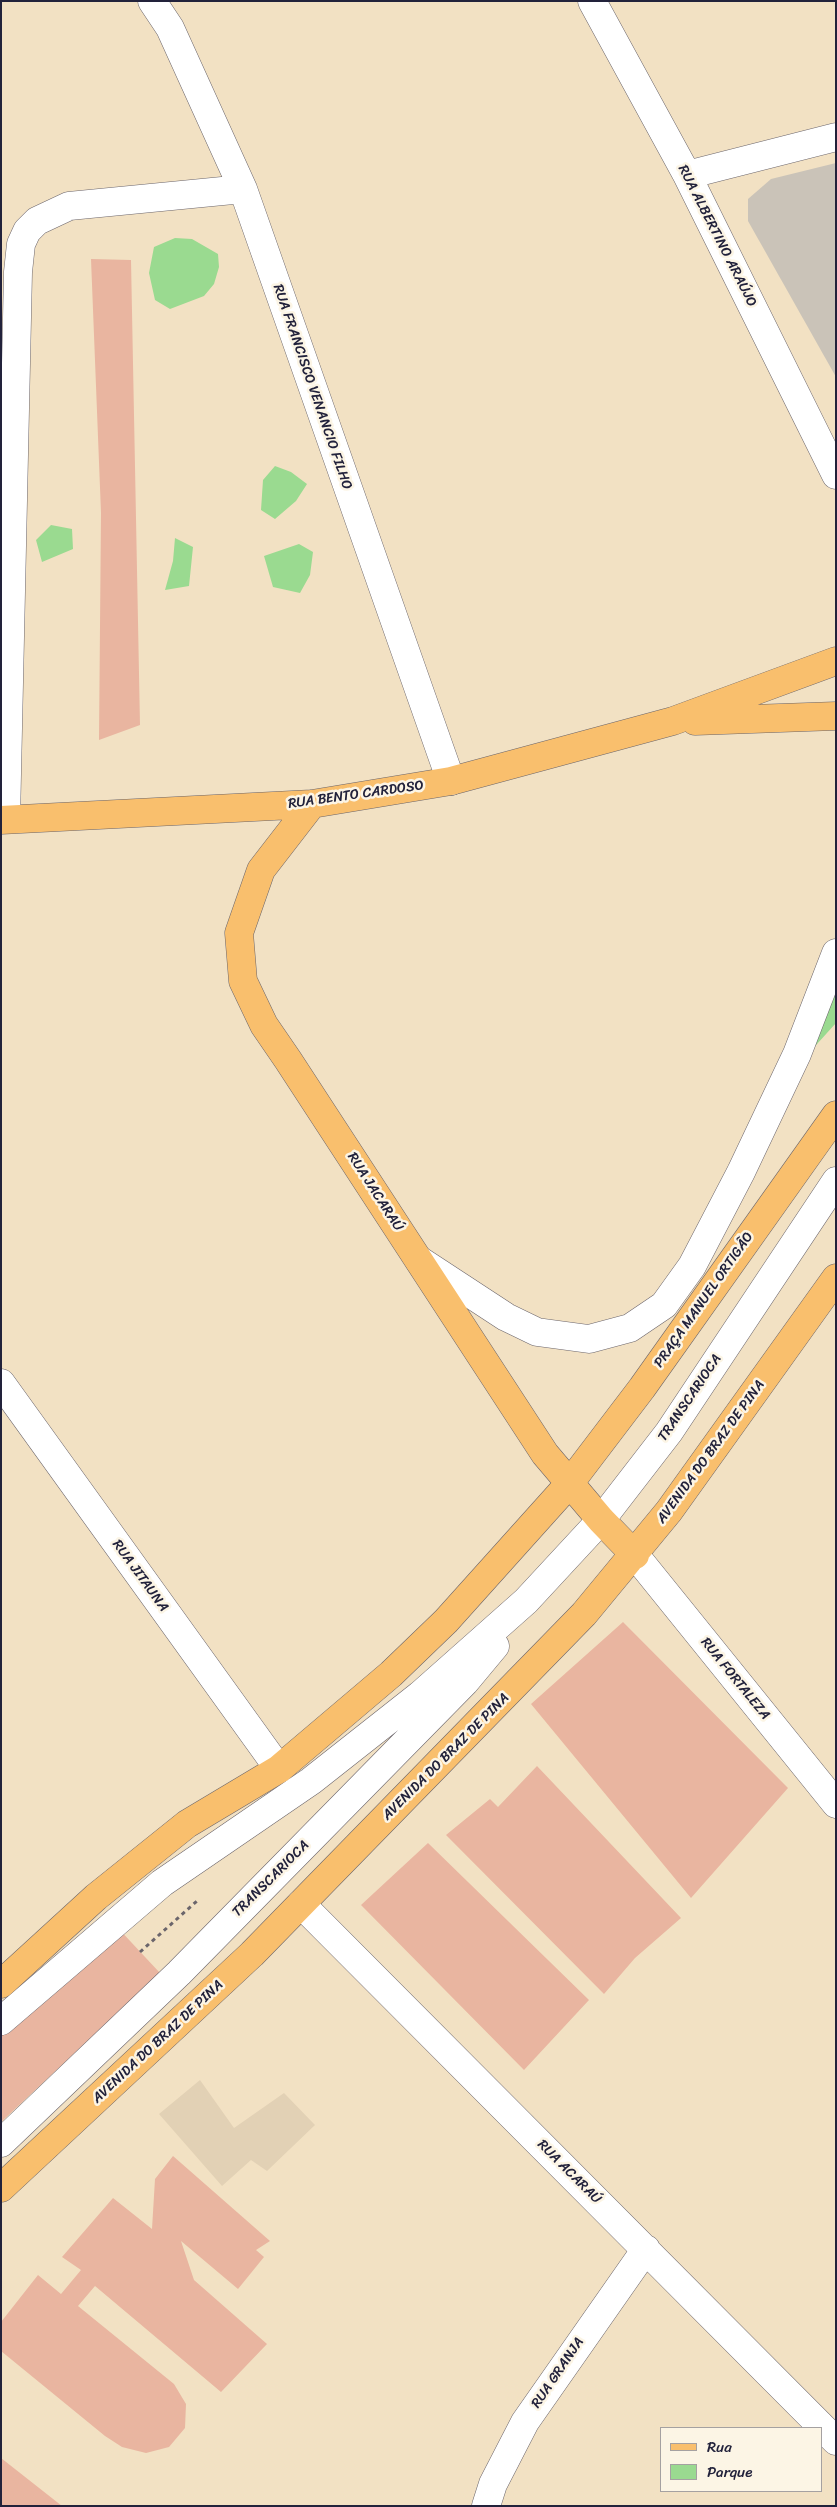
<!DOCTYPE html>
<meta charset="utf-8">
<style>
body{margin:0}
#map{position:relative;width:837px;height:2507px;overflow:hidden;background:#f2e1c3;font-family:Sriracha,sans-serif}
canvas{display:block}
.frame{position:absolute;inset:0;border:2px solid #22223b;pointer-events:none}
.legend{position:absolute;left:660px;top:2427px;width:162px;height:65px;box-sizing:border-box;background:#fcf5e5;border:1px solid #a5a1a1;margin:0;padding:6px 9px;list-style:none;font-size:15px;color:#22223b}
.legend li{display:flex;align-items:center;gap:10px;height:25px}
.legend b{width:25px;border:1px solid #a5a1a1}
</style>
<div id="map">
<canvas width="837" height="2507"></canvas>
<div class="frame"></div>
<ul class="legend">
<li><b style="height:6px;background:#f9bf6d"></b>Rua</li>
<li><b style="height:14px;background:#9ada90"></b>Parque</li>
</ul>
</div>
<script>
const g = document.querySelector('canvas').getContext('2d');
g.lineJoin = 'round';
function paint(path, color) {
  g.fillStyle = color;
  g.fill(path, 'evenodd');
}
function poly(rows) {
  const path = new Path2D();
  for (const r of rows) {
    path.moveTo(r[0], r[1]);
    for (let i = 2; i < r.length; i += 2) path.lineTo(r[i], r[i + 1]);
  }
  return path;
}
function trace(path, color, width, dash) {
  g.strokeStyle = color;
  g.lineWidth = width;
  g.lineCap = dash ? 'butt' : 'round';
  g.setLineDash(dash || []);
  g.stroke(path);
}
function drawText(font, color, halo, rows, align = 'center') {
  g.font = font + ' Sriracha,sans-serif';
  g.lineWidth = 5;
  g.setLineDash([]);
  g.textBaseline = 'middle';
  g.strokeStyle = halo;
  g.fillStyle = color;
  for (const [text, x, y, turn = 0] of rows) {
    g.save();
    g.translate(x, y);
    g.rotate((+turn || 0) * Math.PI / 180);
    g.textAlign = isNaN(turn) ? turn : align;
    if (halo) g.strokeText(text, 0, 0);
    g.fillText(text, 0, 0);
    g.restore();
  }
}
paint(poly([
 [200,2080,234,2128,284,2093,315,2125,267,2171,251,2160,222,2186,159,2114]
]), '#e2d1b5');
paint(poly([
 [836,163,836,377,748,221,748,199,771,179]
]), '#cac3b8');
paint(poly([
 [175,238,192,239,218,254,219,267,214,284,204,296,170,309,155,300,149,273,154,247],
 [275,466,291,472,307,484,296,501,275,519,261,510,263,480],
 [51,525,72,529,73,549,42,562,36,540],
 [175,538,193,547,189,586,165,590,173,561],
 [299,544,313,552,310,575,300,593,273,587,264,556],
 [836,981,836,1023,808,1054]
]), '#9ada90');
paint(poly([
 [91,259,131,260,140,725,99,740,101,513],
 [623,1622,788,1788,691,1898,531,1704],
 [537,1766,681,1918,635,1958,604,1994,446,1835,490,1799,498,1807],
 [428,1843,589,2000,524,2070,361,1905],
 [117,1927,160,1973,1,2122,1,2036],
 [173,2156,270,2241,256,2250,264,2257,238,2289,181,2241,194,2280,267,2344,221,2392,95,2286,78,2306,174,2384,186,2404,185,2428,169,2447,146,2453,122,2447,105,2436,1,2351,1,2322,38,2275,61,2294,81,2270,62,2257,113,2198,152,2229,155,2179],
 [1,2458,62,2506,1,2506]
]), '#e9b5a0');
const minor = poly([
 [152,1,170,28,243,189,451,781],
 [592,1,687,175,836,475],
 [687,175,836,137],
 [6,819,18,272,21,244,27,231,37,221,69,206,243,189],
 [419,1260,506,1317,537,1332,589,1339,630,1328,664,1305,692,1266,741,1172,797,1054,836,953],
 [1,1383,279,1769],
 [635,1555,836,1804],
 [301,1904,836,2441],
 [1,2021,162,1883,311,1781,420,1695,526,1601,601,1520,669,1432,836,1181],
 [1,2143,179,1973,465,1682,495,1646],
 [486,2506,493,2484,525,2422,646,2249]
]);
const major = poly([
 [695,721,836,716],
 [312,804,261,870,239,933,243,981,264,1025,288,1060,545,1454,601,1520,635,1555],
 [1,820,312,804,451,781,673,721,836,661],
 [1,1984,96,1897,187,1824,279,1769,391,1674,446,1621,569,1484,642,1388,836,1115],
 [1,2188,252,1954,584,1614,669,1511,836,1278]
]);
trace(minor, '#6b656b', 29);
trace(major, '#6b656b', 29);
trace(poly([
 [140,1952,197,1901]
]), '#6b656b', 3, [4, 4]);
trace(minor, '#fff', 28);
trace(major, '#f9bf6d', 28);
drawText('14px', '#22223b', '#fcf5e5', [
 ["RUA ALBERTINO ARAÚJO",717,236,63],
 ["RUA FRANCISCO VENANCIO FILHO",312,387,71],
 ["RUA BENTO CARDOSO",356,795,-8],
 ["RUA JACARAÚ",375,1192,57],
 ["PRAÇA MANUEL ORTIGÃO",704,1300,-55],
 ["TRANSCARIOCA",690,1398,-56],
 ["AVENIDA DO BRAZ DE PINA",711,1452,-54],
 ["RUA JITAUNA",140,1576,54],
 ["RUA FORTALEZA",735,1679,51],
 ["AVENIDA DO BRAZ DE PINA",446,1757,-45],
 ["TRANSCARIOCA",271,1879,-45],
 ["AVENIDA DO BRAZ DE PINA",158,2042,-43],
 ["RUA ACARAÚ",569,2172,45],
 ["RUA GRANJA",558,2373,-56]
]);
</script>
